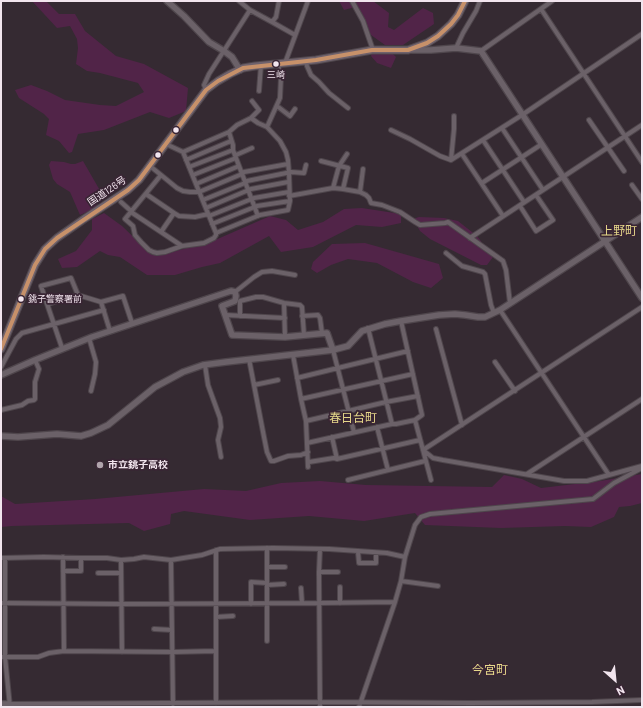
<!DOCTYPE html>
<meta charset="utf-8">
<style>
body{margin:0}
#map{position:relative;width:643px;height:708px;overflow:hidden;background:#352a32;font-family:Barlow,sans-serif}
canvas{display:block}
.frame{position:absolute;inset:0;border:2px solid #f2e5ee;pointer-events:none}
.north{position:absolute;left:595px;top:660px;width:40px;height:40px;-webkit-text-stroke:3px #392534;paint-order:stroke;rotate:153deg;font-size:11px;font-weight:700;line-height:16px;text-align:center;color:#f2e5ee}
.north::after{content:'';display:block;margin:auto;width:14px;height:18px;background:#f2e5ee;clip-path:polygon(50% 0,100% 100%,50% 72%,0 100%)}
</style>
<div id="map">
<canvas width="643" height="708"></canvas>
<div class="frame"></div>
<div class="north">N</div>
</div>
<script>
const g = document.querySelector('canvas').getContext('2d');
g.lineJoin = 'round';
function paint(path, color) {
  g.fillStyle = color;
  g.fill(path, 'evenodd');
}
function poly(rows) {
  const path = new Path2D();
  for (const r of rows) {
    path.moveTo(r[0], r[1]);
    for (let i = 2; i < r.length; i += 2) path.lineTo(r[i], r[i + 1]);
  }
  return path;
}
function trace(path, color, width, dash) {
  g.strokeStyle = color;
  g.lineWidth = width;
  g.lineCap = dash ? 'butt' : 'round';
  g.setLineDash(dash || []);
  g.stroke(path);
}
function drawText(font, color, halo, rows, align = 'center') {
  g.font = font + ' Barlow,"Noto Sans JP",sans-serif';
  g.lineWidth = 3.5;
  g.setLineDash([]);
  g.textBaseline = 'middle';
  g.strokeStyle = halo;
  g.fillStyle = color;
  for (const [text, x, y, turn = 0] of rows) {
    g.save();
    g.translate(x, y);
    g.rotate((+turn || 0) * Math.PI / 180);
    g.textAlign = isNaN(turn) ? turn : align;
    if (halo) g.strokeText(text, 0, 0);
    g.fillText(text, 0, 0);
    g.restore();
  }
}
paint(poly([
 [32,1,46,1,59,14,75,14,85,31,116,56,144,64,188,88,186,111,169,118,150,112,104,130,78,134,72,152,69,153,59,141,46,135,49,119,44,114,19,98,15,90,31,85,47,91,65,100,100,105,116,106,144,92,138,83,100,73,87,71,76,64,78,48,77,39,70,26,57,28],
 [339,1,373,1,389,13,388,27,394,30,423,8,433,13,434,24,403,45,385,45,371,35,355,7,344,10],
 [372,52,391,52,396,57,391,68,377,63,371,56],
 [51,161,64,162,71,164,75,164,83,161,102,194,94,209,80,215,70,192,57,184,53,179,49,165],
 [362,208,401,214,401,223,382,227,356,225,313,247,281,252,269,236,220,263,202,267,175,275,147,275,120,257,108,255,100,251,77,267,62,268,58,259,76,251,92,230,92,219,104,213,122,226,152,255,172,252,213,241,270,216,286,220,298,230,323,222,344,209],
 [419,217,444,218,458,221,477,236,493,257,487,265,481,265,430,239,420,231,413,219],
 [365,243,439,264,443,278,431,288,413,282,377,263,348,259,331,265,317,273,311,269,313,262,332,244],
 [642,474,642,503,630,506,619,507,614,517,591,527,565,526,501,528,425,525,415,513,364,521,309,516,250,520,184,511,171,514,170,524,144,531,129,523,12,526,1,527,1,496,15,504,95,499,204,489,246,491,281,483,320,481,366,485,492,487,504,475,522,479,541,488,600,481]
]), '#512448');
const street = poly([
 [239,1,250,10,272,22,295,35],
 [352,1,363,21,373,50],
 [541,9,642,162],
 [272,22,276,17,279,1],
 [456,48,463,33,476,11,480,1],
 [481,51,552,1],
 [306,61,307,66,311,75,319,82,329,93,348,108],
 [285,63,308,1],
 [206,90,204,85,209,74,250,10],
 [259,91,261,65],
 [277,106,290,116,295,109],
 [589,120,624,171],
 [267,127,280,98,281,77,278,63],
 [502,128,543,190],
 [391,130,410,139,440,156,451,160],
 [229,132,233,145,233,150,258,216],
 [483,140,524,202],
 [183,152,229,132,237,125,251,118,259,110,252,101],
 [462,154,503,216],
 [236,155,252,148],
 [186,160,231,141],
 [451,160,522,115,642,34],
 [451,160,454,129,454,116],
 [321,161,348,168,343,189],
 [150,166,177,188,183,191,190,192,199,192,242,174,244,172,288,164],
 [189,167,233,150],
 [161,175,125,219,133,226,135,235,141,242,149,250,153,252,157,253,165,252,182,246,204,243,214,238,216,235,216,233,183,152,166,144],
 [193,175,236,158],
 [482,183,542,144],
 [196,184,239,166],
 [632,185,642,199],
 [333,188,339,166,347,154],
 [360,192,363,169],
 [146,194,174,213,179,216,195,217,208,214],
 [289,196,333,188,343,189,360,192,366,195,369,198,371,203,382,205,400,212,415,222,420,225,445,223,448,222,503,261,506,270,510,303],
 [203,200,245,183,247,181,291,172,304,173,306,165],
 [121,202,131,211],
 [520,206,536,231,553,220,536,195],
 [206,208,251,189,288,182],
 [131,212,182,246],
 [209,216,254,198,289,192],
 [212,224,257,206,290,201],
 [161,232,174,213],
 [216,233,260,215,288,210,290,201,289,173,288,160,286,152,280,141,267,127,258,123,251,118],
 [470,238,642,125],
 [446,253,462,266,483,272,485,274,491,305,494,313],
 [235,292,254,277,262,272,272,271,295,275],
 [101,302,110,331],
 [284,303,285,337],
 [48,304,78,295],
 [642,307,423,450,433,458,443,460,564,481,587,481,642,466],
 [500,310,609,475],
 [225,315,285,318],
 [240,316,240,301,256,297,263,297,284,303,300,305,302,307,304,335],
 [302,316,318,315,320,318,322,333],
 [368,328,392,424],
 [436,329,462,425],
 [89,338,96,362,95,374,91,391],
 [62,348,41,286,71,278,78,295,101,302,123,296,132,323],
 [333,350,354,432],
 [293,355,301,399,306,421,308,467],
 [249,359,264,437,267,452,271,461,274,461,288,456,301,455,308,452],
 [495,362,515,391],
 [205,365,208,385,220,418,221,427,218,440,221,457],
 [1,367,16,339,22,333,104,310],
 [297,378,338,368,408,351],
 [254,385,278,380],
 [301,399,413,374],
 [1,410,22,405,28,401,34,400,35,399,35,382,39,369,35,360],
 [415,420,431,480],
 [306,421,386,402,418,396],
 [377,427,388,470],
 [332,437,337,459],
 [307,443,392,424,396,424,415,420,422,415,401,321],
 [309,462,334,458,337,459,420,440],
 [527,474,642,399],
 [348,480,425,461],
 [267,548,267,641],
 [358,552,359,563,376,563,376,553],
 [63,557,64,651],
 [1,558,44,557,81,558,107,558,121,560,134,559,144,557,171,560,202,555,220,549,273,548,329,549,387,553,405,557],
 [5,558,5,657,10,707],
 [121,560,122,652],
 [171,560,173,704],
 [267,567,285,567],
 [63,571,81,571,81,558],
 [319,572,338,572],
 [98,573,121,573],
 [401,581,438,586],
 [267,585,284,584],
 [340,587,340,603],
 [301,588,302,603],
 [1,603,121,604,319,603,395,602],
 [251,604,251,582,267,583],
 [216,617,233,616],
 [154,629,172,630],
 [1,657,38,657,49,653,64,651,173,652,215,651],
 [216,703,216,550],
 [9,704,320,702,471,703,592,702,642,700],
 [320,707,319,572,320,549],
 [359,707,395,602,401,581,405,557,415,525,421,517,430,514,593,499,614,483,642,468]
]);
const secondary = poly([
 [167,1,184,16,209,42,224,51,232,57,240,70],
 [412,50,431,50,456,48,481,51,642,298],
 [1,375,35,360,92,337,231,291,235,292,236,296,235,301,222,306,232,335,285,337,327,333,333,350],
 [1,436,18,437,57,434,81,436,91,433,108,425,155,387,170,379,183,372,203,365,226,362,333,350,348,346,362,331,385,324,401,321,439,315,455,314,465,315,478,317,485,317,500,310,642,217],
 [1,704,9,704]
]);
const highway = poly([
 [1,349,35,265,45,249,57,238,84,219,128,190,139,180,206,90,218,81,230,74,243,68,255,66,316,60,372,50,408,50,427,43,438,36,451,24,458,15,465,1]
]);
trace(street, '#4f464c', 6);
trace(secondary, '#4f464c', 8);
trace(highway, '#4f464c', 9);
trace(street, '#6b6168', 4);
trace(secondary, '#6b6168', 5.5);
trace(highway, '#6f626c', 7);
trace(poly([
 [1,349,35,265,45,249,57,238,128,190,139,180,206,90,218,81,243,68,316,60,372,50,408,50,427,43,438,36,451,24,458,15,465,1]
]), '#c7916a', 4);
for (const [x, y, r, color] of [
 [276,64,3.5,"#f2e5ee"],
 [176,130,3.5,"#f2e5ee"],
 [158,155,3.5,"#f2e5ee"],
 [21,299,3.5,"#f2e5ee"],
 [100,465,4,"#b0a4ac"]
]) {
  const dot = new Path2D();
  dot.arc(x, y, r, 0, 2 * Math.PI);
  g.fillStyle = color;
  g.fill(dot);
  trace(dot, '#392534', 1.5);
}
drawText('9px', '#f2e5ee', '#392534', [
 ["三崎",276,75],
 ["銚子警察署前",28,299,"left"]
]);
drawText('10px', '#f2e5ee', '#392534', [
 ["国道126号",107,191,-34]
]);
drawText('bold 10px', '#f2e5ee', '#392534', [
 ["市立銚子高校",108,465]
], 'left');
drawText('12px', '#e6d88a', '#392534', [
 ["上野町",619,231],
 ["春日台町",353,418],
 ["今宮町",490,670]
]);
</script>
